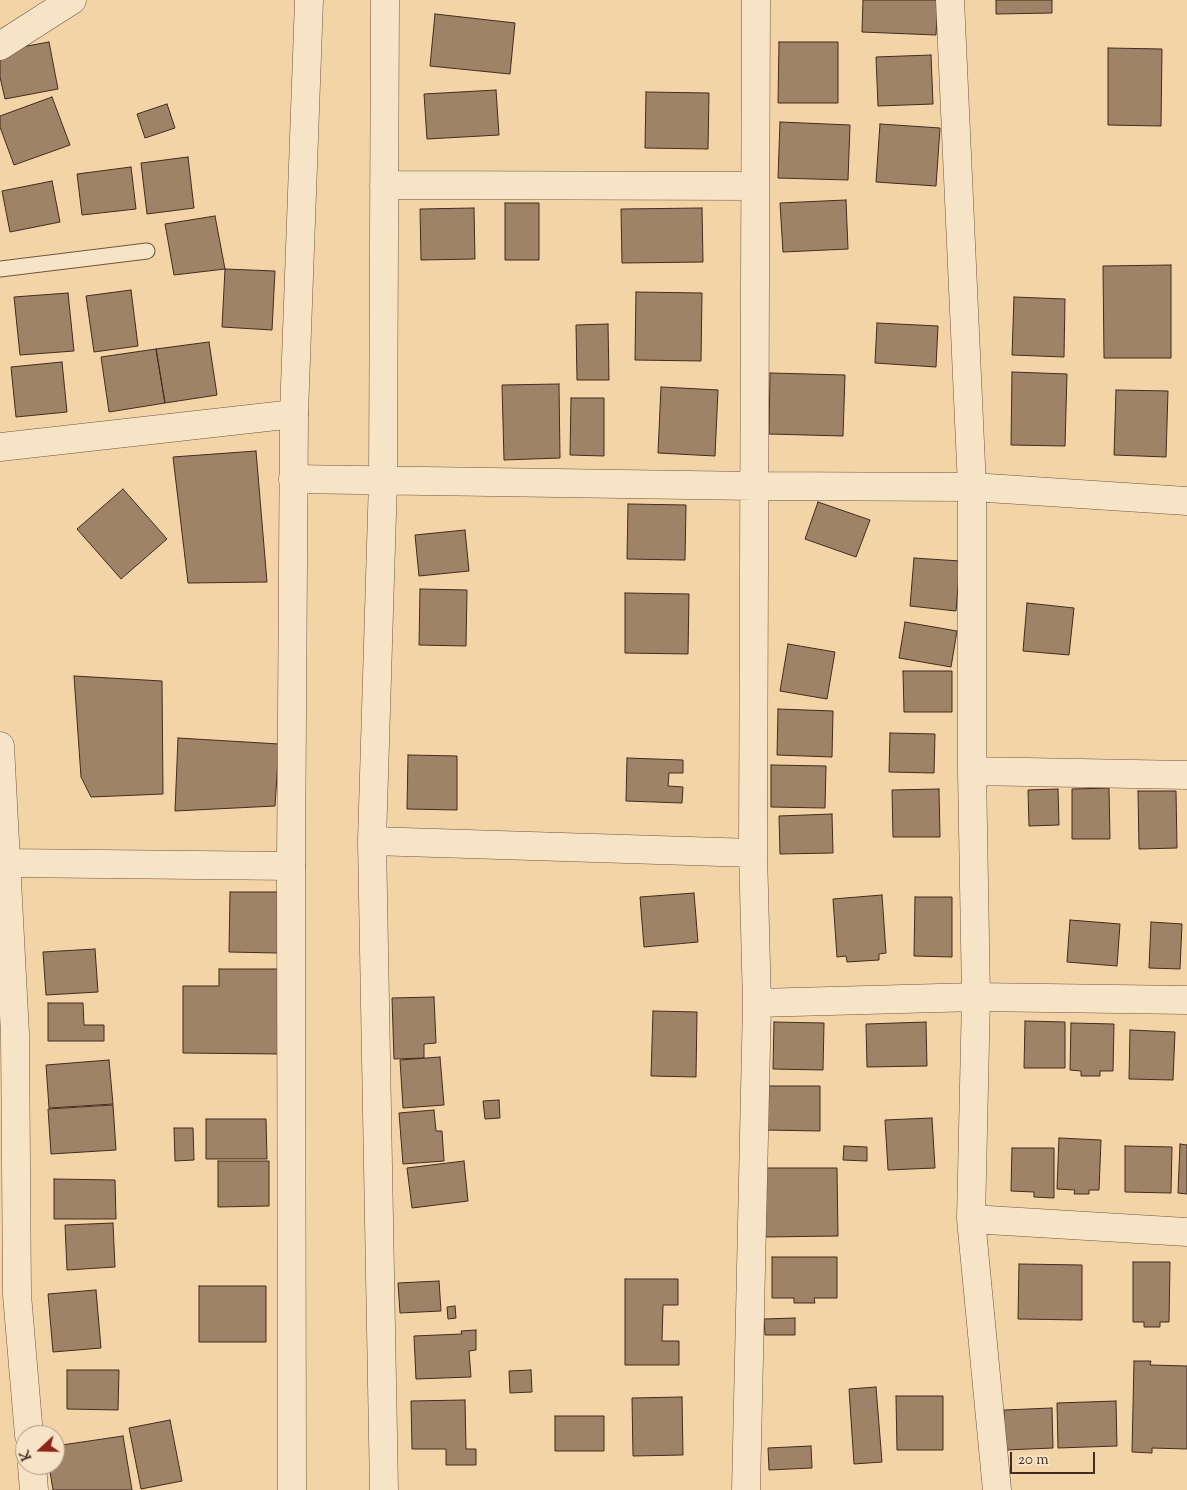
<!DOCTYPE html>
<style>
body{margin:0}
#map{position:relative;width:1187px;height:1490px;overflow:hidden;background:#f3d4a7;font-family:"Sorts Mill Goudy",serif}
canvas{display:block}
.north{position:absolute;left:15px;top:1425px;width:50px;height:50px;box-sizing:border-box;background:#f7e3c6;border:1px solid #af9983;border-radius:50%;rotate:249deg;font-size:14px;font-weight:700;line-height:20px;text-align:center;color:#432b1f}
.north::after{content:'';display:block;margin:auto;width:18px;height:22px;background:#8f2418;clip-path:polygon(50% 0,100% 100%,50% 72%,0 100%)}
.scale{position:absolute;left:1010px;top:1452px;width:85px;height:22px;box-sizing:border-box;border:2px solid #432b1f;border-top:0;padding-left:6px;font-size:15px;line-height:18px;white-space:nowrap;color:#432b1f;-webkit-text-stroke:4px #f7e3c6;paint-order:stroke}
</style>
<div id="map">
<canvas width="1187" height="1490"></canvas>
<div class="north">K</div>
<div class="scale">20 m</div>
</div>
<script>
const g = document.querySelector('canvas').getContext('2d');
g.lineJoin = 'round';
function paint(path, color) {
  g.fillStyle = color;
  g.fill(path, 'evenodd');
}
function poly(rows) {
  const path = new Path2D();
  for (const r of rows) {
    path.moveTo(r[0], r[1]);
    for (let i = 2; i < r.length; i += 2) path.lineTo(r[i], r[i + 1]);
  }
  return path;
}
function trace(path, color, width, dash) {
  g.strokeStyle = color;
  g.lineWidth = width;
  g.lineCap = dash ? 'butt' : 'round';
  g.setLineDash(dash || []);
  g.stroke(path);
}
const building = poly([
 [863,0,938,0,936,35,862,32,863,0],
 [996,0,1052,0,1052,13,996,14,996,0],
 [435,14,515,23,510,74,430,66,435,14],
 [49,42,58,89,5,99,0,77,0,51,49,42],
 [779,42,838,42,838,103,778,103,779,42],
 [1108,48,1162,49,1161,126,1108,125,1108,48],
 [931,55,933,104,878,106,876,57,931,55],
 [496,90,499,135,427,139,424,94,496,90],
 [646,92,709,93,708,149,645,148,646,92],
 [52,97,70,145,14,165,0,127,0,116,52,97],
 [167,104,175,128,145,138,137,114,167,104],
 [780,122,850,125,848,180,778,178,780,122],
 [880,124,940,128,936,186,876,182,880,124],
 [188,157,194,208,147,214,141,163,188,157],
 [131,167,136,209,82,215,77,174,131,167],
 [52,181,60,222,10,232,2,191,52,181],
 [846,200,848,249,783,252,780,203,846,200],
 [505,203,539,203,539,260,505,260,505,203],
 [474,208,475,259,421,260,420,209,474,208],
 [702,208,703,262,622,263,621,209,702,208],
 [215,216,225,269,174,275,165,224,215,216],
 [1171,265,1171,358,1104,358,1103,266,1171,265],
 [225,269,275,271,272,330,222,327,225,269],
 [131,290,138,346,94,352,86,296,131,290],
 [636,292,702,293,701,361,635,360,636,292],
 [68,293,74,351,20,355,14,297,68,293],
 [1014,297,1065,299,1064,357,1012,355,1014,297],
 [877,323,938,326,936,367,875,363,877,323],
 [608,324,609,380,577,380,576,325,608,324],
 [209,342,217,395,165,403,156,349,209,342],
 [156,349,165,403,109,412,101,357,156,349],
 [62,362,67,412,16,417,11,367,62,362],
 [1012,372,1067,374,1065,446,1011,445,1012,372],
 [770,373,845,375,843,436,769,434,770,373],
 [559,384,560,458,504,460,502,385,559,384],
 [661,387,718,390,715,456,658,453,661,387],
 [1116,390,1168,391,1166,457,1114,455,1116,390],
 [571,398,604,398,604,456,570,455,571,398],
 [256,451,267,582,188,583,173,457,256,451],
 [123,489,167,539,121,579,77,529,123,489],
 [818,502,870,520,856,557,805,539,818,502],
 [628,504,686,505,685,560,627,559,628,504],
 [465,530,469,571,419,576,415,535,465,530],
 [914,558,960,561,956,611,910,606,914,558],
 [420,589,467,590,466,646,419,645,420,589],
 [625,593,689,594,688,654,625,653,625,593],
 [1027,603,1074,608,1069,655,1023,651,1027,603],
 [905,622,957,631,951,667,899,658,905,622],
 [788,644,835,652,827,699,780,691,788,644],
 [903,671,952,671,952,712,904,712,903,671],
 [74,676,162,681,163,794,91,797,81,777,74,676],
 [778,709,833,711,832,757,777,755,778,709],
 [890,733,935,734,934,773,889,772,890,733],
 [178,738,279,744,275,806,175,811,178,738],
 [408,755,457,756,457,810,407,809,408,755],
 [627,758,683,760,683,773,669,773,668,786,683,787,682,803,626,801,627,758],
 [771,765,826,766,825,808,771,807,771,765],
 [1109,788,1110,839,1072,839,1072,789,1109,788],
 [939,789,940,837,893,837,892,790,939,789],
 [1058,789,1059,825,1029,826,1028,790,1058,789],
 [1138,791,1176,791,1177,848,1139,849,1138,791],
 [832,814,833,853,780,854,779,816,832,814],
 [230,892,278,892,278,953,229,952,230,892],
 [694,893,698,942,644,947,640,897,694,893],
 [882,895,886,953,879,954,879,960,847,962,846,956,837,957,833,899,882,895],
 [915,897,952,897,952,957,914,956,915,897],
 [1070,920,1120,924,1117,966,1067,962,1070,920],
 [1151,922,1182,924,1180,969,1149,968,1151,922],
 [95,949,98,992,46,995,43,952,95,949],
 [219,969,280,969,280,1054,183,1053,183,986,219,986,219,969],
 [434,997,436,1043,424,1044,424,1058,394,1059,392,998,434,997],
 [48,1003,83,1003,84,1025,104,1025,104,1041,48,1041,48,1003],
 [653,1011,697,1012,696,1077,651,1076,653,1011],
 [1025,1021,1065,1022,1065,1068,1024,1068,1025,1021],
 [774,1022,824,1023,823,1070,773,1069,774,1022],
 [926,1022,927,1066,867,1067,866,1024,926,1022],
 [1071,1023,1114,1024,1113,1071,1100,1071,1100,1076,1081,1076,1081,1071,1070,1070,1071,1023],
 [1130,1030,1175,1032,1173,1080,1129,1079,1130,1030],
 [440,1057,444,1105,403,1108,400,1060,440,1057],
 [109,1060,113,1104,49,1108,46,1065,109,1060],
 [766,1086,820,1086,820,1131,766,1130,766,1086],
 [499,1100,500,1118,485,1119,483,1101,499,1100],
 [113,1105,116,1150,51,1154,48,1109,113,1105],
 [434,1110,436,1131,442,1131,444,1161,403,1164,399,1113,434,1110],
 [932,1118,935,1168,888,1170,885,1120,932,1118],
 [206,1119,266,1119,267,1159,206,1159,206,1119],
 [174,1128,193,1128,194,1160,175,1161,174,1128],
 [1059,1138,1101,1140,1099,1190,1089,1190,1089,1194,1074,1194,1075,1190,1057,1189,1059,1138],
 [1180,1144,1187,1145,1187,1194,1178,1193,1180,1144],
 [844,1146,867,1147,867,1161,843,1160,844,1146],
 [1125,1146,1172,1147,1171,1193,1125,1192,1125,1146],
 [1012,1148,1054,1148,1054,1198,1034,1197,1034,1192,1011,1191,1012,1148],
 [218,1161,269,1161,269,1206,218,1207,218,1161],
 [464,1161,468,1201,412,1208,407,1168,464,1161],
 [764,1168,837,1168,838,1236,764,1237,764,1168],
 [54,1179,115,1180,116,1219,54,1219,54,1179],
 [113,1223,115,1267,67,1270,65,1225,113,1223],
 [772,1257,837,1257,837,1298,814,1298,815,1303,794,1303,794,1298,772,1298,772,1257],
 [1133,1262,1170,1262,1169,1322,1160,1322,1160,1327,1144,1327,1144,1322,1133,1322,1133,1262],
 [1019,1264,1082,1265,1082,1320,1018,1319,1019,1264],
 [625,1279,678,1279,678,1305,663,1305,662,1341,679,1341,679,1365,625,1365,625,1279],
 [439,1281,441,1311,400,1313,398,1283,439,1281],
 [199,1286,266,1286,266,1342,199,1342,199,1286],
 [96,1290,101,1348,53,1352,48,1294,96,1290],
 [455,1306,456,1318,448,1319,447,1307,455,1306],
 [795,1318,795,1335,765,1335,764,1319,795,1318],
 [476,1330,476,1350,469,1351,471,1377,416,1379,414,1336,462,1334,461,1331,476,1330],
 [1134,1361,1151,1361,1150,1365,1187,1366,1187,1449,1152,1448,1152,1453,1132,1452,1134,1361],
 [67,1370,119,1370,118,1410,67,1409,67,1370],
 [531,1370,532,1392,510,1393,509,1371,531,1370],
 [876,1387,882,1462,854,1464,849,1389,876,1387],
 [896,1396,943,1396,943,1450,897,1450,896,1396],
 [682,1397,683,1455,633,1456,632,1398,682,1397],
 [465,1400,466,1449,476,1449,476,1465,446,1465,446,1449,412,1449,411,1401,465,1400],
 [1116,1401,1117,1446,1058,1448,1057,1403,1116,1401],
 [1052,1408,1053,1448,1005,1450,1004,1410,1052,1408],
 [555,1416,604,1416,604,1451,555,1451,555,1416],
 [170,1420,182,1481,141,1489,129,1428,170,1420],
 [123,1436,132,1490,53,1490,49,1465,55,1465,55,1446,123,1436],
 [811,1446,812,1468,769,1470,768,1448,811,1446]
]);
paint(building, '#9f8366');
trace(building, '#432b1f', 1);
const service = poly([
 [0,269,147,251]
]);
const minor = poly([
 [950,0,972,487,972,771,976,997,971,1219,997,1490],
 [0,46,72,0],
 [384,185,755,186],
 [0,447,294,414],
 [293,479,754,486,972,487,1187,501],
 [0,746,15,1034,17,1295,29,1435],
 [972,771,1187,775],
 [372,841,753,853],
 [6,863,291,866],
 [757,1003,976,997,1187,1000],
 [971,1219,1187,1232],
 [32,1465,34,1490],
 [384,1490,372,841,383,480,385,0],
 [746,1490,757,1003,753,853,756,0]
]);
const tertiary = poly([
 [292,1490,291,866,294,414,309,0]
]);
trace(service, '#6f5541', 17);
trace(minor, '#6f5541', 29);
trace(tertiary, '#6f5541', 29);
trace(service, '#f7e3c6', 15);
trace(minor, '#f7e3c6', 28);
trace(tertiary, '#f7e3c6', 28);
</script>
